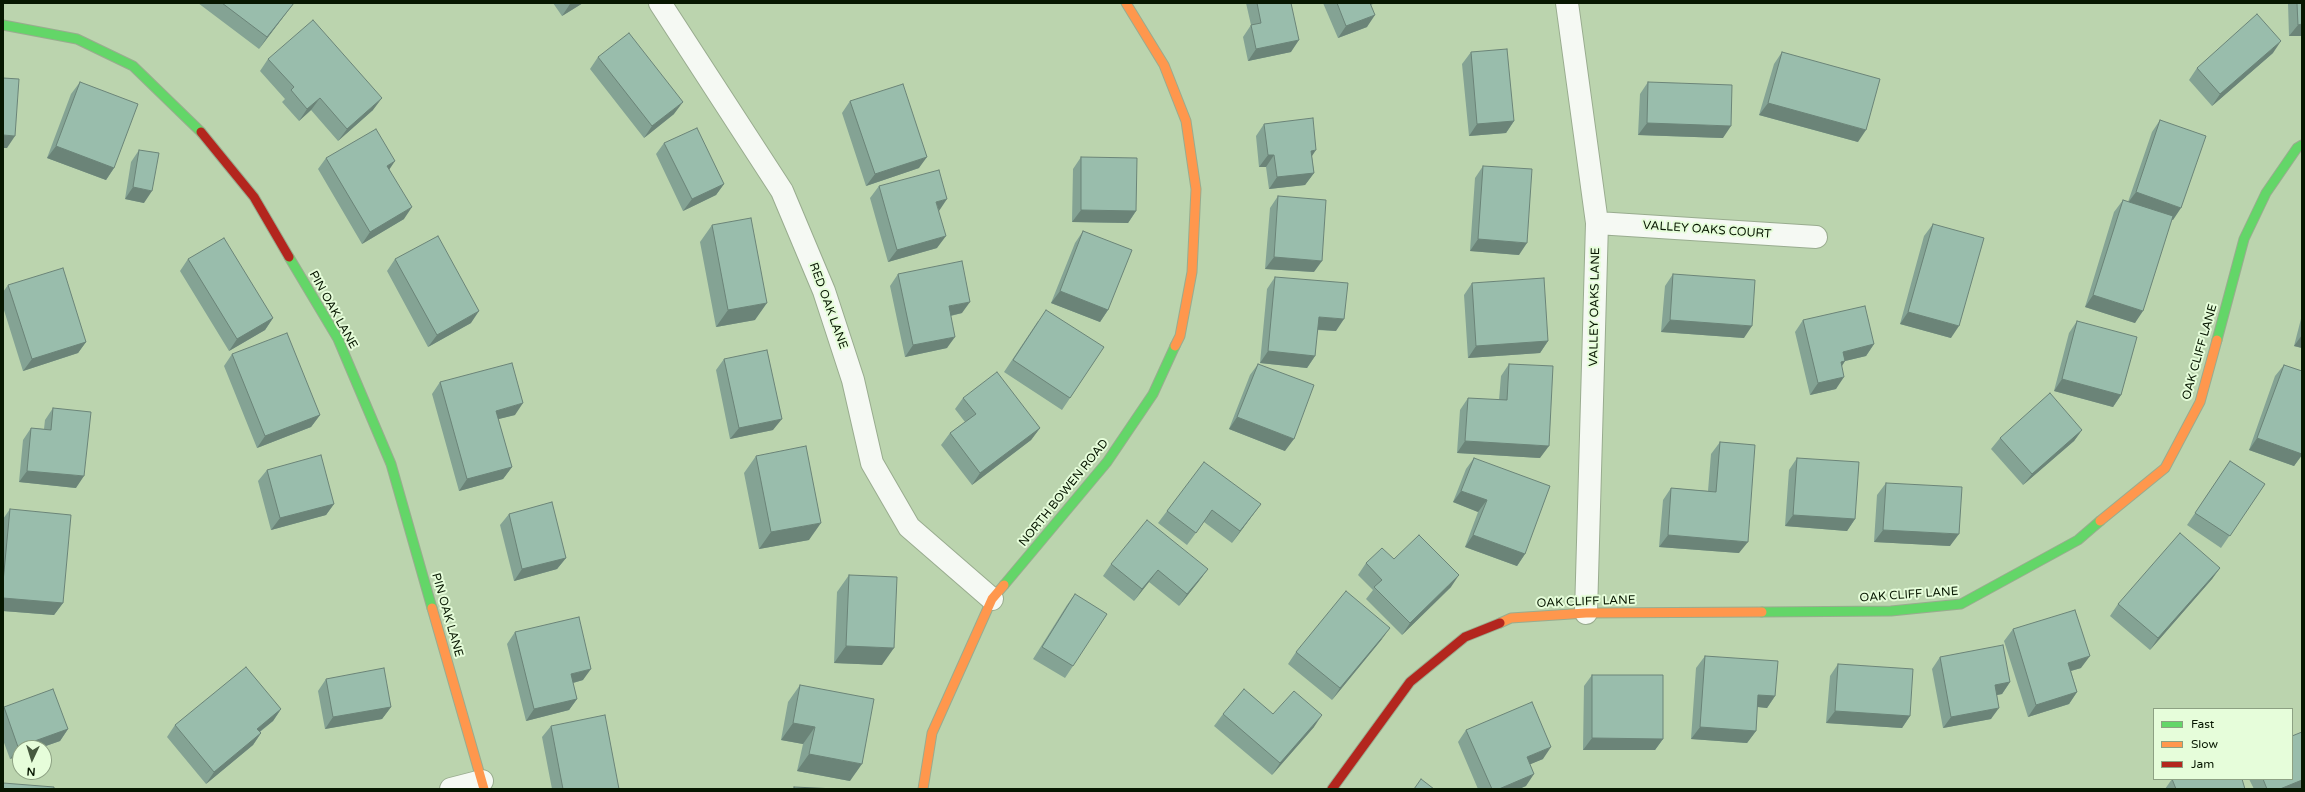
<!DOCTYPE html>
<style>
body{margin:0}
#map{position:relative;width:2305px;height:792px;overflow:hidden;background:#bbd4ae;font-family:"Varela Round",sans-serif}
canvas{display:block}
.frame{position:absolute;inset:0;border:4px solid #071701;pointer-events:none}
.legend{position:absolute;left:2153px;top:708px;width:140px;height:72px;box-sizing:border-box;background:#e6fdda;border:1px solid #8da183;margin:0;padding:5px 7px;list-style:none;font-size:12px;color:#071701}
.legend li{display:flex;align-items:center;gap:8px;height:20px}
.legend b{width:20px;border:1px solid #8da183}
.north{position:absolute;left:12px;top:740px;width:40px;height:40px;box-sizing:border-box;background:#e6fdda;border:1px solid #8da183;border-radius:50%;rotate:184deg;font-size:11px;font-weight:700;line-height:16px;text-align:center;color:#071701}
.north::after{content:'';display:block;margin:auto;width:14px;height:18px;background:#46593e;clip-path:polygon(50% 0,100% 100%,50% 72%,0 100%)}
</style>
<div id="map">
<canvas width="2305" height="792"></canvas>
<div class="frame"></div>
<ul class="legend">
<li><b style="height:5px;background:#63d668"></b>Fast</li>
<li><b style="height:5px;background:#ff974d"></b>Slow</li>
<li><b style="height:5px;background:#b3261e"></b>Jam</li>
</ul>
<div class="north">N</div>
</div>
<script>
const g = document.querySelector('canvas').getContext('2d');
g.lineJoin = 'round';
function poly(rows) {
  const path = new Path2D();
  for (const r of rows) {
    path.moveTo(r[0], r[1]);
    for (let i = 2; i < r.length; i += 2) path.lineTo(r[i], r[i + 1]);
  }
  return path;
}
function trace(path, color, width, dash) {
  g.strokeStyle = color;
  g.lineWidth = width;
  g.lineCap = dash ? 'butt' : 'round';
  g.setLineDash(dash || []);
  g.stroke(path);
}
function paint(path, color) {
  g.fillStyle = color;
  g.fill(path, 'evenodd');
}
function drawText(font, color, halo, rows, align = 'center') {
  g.font = font + ' "Varela Round",sans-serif';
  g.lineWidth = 4;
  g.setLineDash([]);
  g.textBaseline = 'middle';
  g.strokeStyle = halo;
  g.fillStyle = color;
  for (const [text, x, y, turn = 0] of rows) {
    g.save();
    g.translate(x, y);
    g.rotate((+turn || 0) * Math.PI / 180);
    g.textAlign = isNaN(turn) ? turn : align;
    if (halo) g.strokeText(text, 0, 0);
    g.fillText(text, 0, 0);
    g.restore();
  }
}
const street = poly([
 [660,3,782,191,824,291,853,380,872,463,909,527,992,599],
 [1567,3,1597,223,1586,613],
 [1597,223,1816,237],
 [451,789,482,781]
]);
const fast = poly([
 [3,25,77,39,133,66,201,132],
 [289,257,338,339,391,464,432,608],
 [2217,340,2244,239,2266,193,2297,148,2302,145],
 [1004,585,1107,462,1153,394,1175,346],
 [1762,612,1891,611,1961,604,2078,540,2100,521]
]);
const slow = poly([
 [1126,3,1164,65,1186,121,1196,189,1192,272,1180,336,1175,346],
 [2100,521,2165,468,2200,402,2217,340],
 [432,608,484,789],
 [1500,623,1511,618,1586,613,1762,612],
 [923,789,932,733,992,599,1004,585]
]);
const jam = poly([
 [201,132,254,197,289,257],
 [1332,789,1410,682,1465,637,1500,623]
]);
trace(street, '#99ac8f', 24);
trace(fast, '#99ac8f', 11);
trace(slow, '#99ac8f', 11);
trace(jam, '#99ac8f', 11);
trace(street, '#f5f9f3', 22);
trace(fast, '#63d668', 9);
trace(slow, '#ff974d', 9);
trace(jam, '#b3261e', 9);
paint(poly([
 [198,3,294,3,259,49],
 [553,3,583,3,562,16],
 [1246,3,1291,3,1291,52,1248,61,1243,37,1251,25],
 [1323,3,1375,3,1371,5,1367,27,1338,38],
 [2288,3,2302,3,2302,36,2289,36],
 [1471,52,1514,121,1506,133,1469,136,1462,64],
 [1782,52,1858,142,1759,115,1774,64],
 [2273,53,2212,106,2189,80,2197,68],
 [598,57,674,114,644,138,590,69],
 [268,59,373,110,338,141,311,110,299,121,282,102,285,99,260,71],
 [80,82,114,168,106,180,47,158,71,94],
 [1648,82,1723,138,1638,135,1640,94],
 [850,101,919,168,866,186,842,113],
 [2160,120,2173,220,2172,219,2135,323,2085,307,2114,212,2123,200,2128,202,2152,132],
 [1264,124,1312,157,1314,173,1305,185,1269,189,1266,167,1259,167,1256,136],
 [664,143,724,184,716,195,683,211,656,154],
 [139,150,144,203,125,199,131,162],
 [1081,157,1136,211,1128,223,1072,222,1073,169],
 [326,158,389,169,404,219,362,244,318,169],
 [1483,166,1519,255,1470,251,1475,178],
 [879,186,939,211,937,248,888,262,870,198],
 [1278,196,1314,272,1265,269,1270,208],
 [1933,224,1951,338,1900,324,1924,236],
 [712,225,755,320,716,327,700,242],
 [1083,231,1108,310,1100,322,1051,303,1075,243],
 [188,259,273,318,265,330,229,351,180,271],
 [395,259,471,323,428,347,387,271],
 [898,274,962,313,951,316,947,348,905,357,890,286],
 [1673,274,1744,338,1661,332,1665,286],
 [1275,277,1336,331,1317,330,1315,356,1307,368,1260,363,1267,289],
 [1472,283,1548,341,1540,353,1468,358,1464,295],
 [8,285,86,342,78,353,23,371,3,307,3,292],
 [2302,315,2302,348,2294,346],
 [1803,320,1874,344,1866,356,1845,361,1842,366,1836,389,1810,395,1795,332],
 [1038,321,1070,398,1062,410,1004,372],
 [2077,321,2121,395,2113,407,2054,391,2069,333],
 [232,354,320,415,311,427,257,448,224,366],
 [724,359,773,430,730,439,716,370],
 [1258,364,1285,451,1229,429,1250,375],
 [1509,364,1540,458,1457,453,1460,410,1468,398,1499,400,1501,376],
 [2284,365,2302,371,2302,455,2294,466,2249,450,2275,376],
 [440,382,515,415,498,419,512,467,503,479,459,491,432,394],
 [963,398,1040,428,1031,440,972,485,941,445,950,433,965,422,955,409],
 [53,408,76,488,19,482,23,440,31,428,44,429,45,420],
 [2082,430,2074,441,2023,485,1991,449,2000,438],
 [1720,442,1739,553,1659,547,1663,500,1671,488,1708,491,1711,454],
 [756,456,809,540,759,549,744,473],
 [1474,458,1525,554,1517,566,1465,547,1478,512,1453,502,1466,469],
 [1797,458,1855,519,1847,531,1785,526,1789,470],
 [2230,461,2265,484,2221,548,2187,525],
 [267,470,334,504,326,515,271,530,258,481],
 [1886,483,1950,546,1874,542,1877,495],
 [1261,504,1252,516,1232,543,1204,522,1187,545,1158,523,1167,511],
 [10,509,63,603,54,615,3,611,3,519],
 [509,514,566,558,557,569,514,581,500,525],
 [1394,559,1451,587,1402,635,1366,599,1373,590,1358,575,1366,563],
 [1111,564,1208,569,1199,581,1179,606,1149,582,1134,601,1103,576],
 [2220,568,2212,579,2150,650,2110,616,2118,604],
 [849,575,882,665,834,663,837,592],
 [1075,594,1073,666,1065,678,1033,659,1067,605],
 [2013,629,2081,668,2071,671,2077,692,2069,704,2028,717,2004,641],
 [515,632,583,680,573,683,577,699,569,710,526,721,507,644],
 [1382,639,1332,700,1288,664,1296,652],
 [1705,656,1775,696,1767,708,1757,707,1756,731,1747,743,1691,739,1696,668],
 [1940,657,2010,682,2002,694,1997,695,1991,719,1943,728,1932,669],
 [1838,664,1910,716,1902,728,1826,723,1830,676],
 [1592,675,1663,739,1655,750,1583,750,1584,686],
 [326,679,391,707,382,719,325,729,318,691],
 [800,685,850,781,797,771,803,744,781,740,788,702],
 [4,707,68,729,60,741,40,748,20,748,10,759,3,740,3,708],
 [281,709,273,721,260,732,261,733,253,745,206,784,167,737,175,725],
 [1223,714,1273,714,1314,727,1272,775,1214,726],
 [551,726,619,789,552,789,542,737],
 [1466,730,1543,759,1530,764,1526,786,1519,789,1478,789,1458,742],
 [2302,732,2302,788,2300,789,2254,789,2249,779,2292,779],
 [2172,779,2245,789,2165,789]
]), '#84a394');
paint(poly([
 [294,3,290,8,259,49,267,37],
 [572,3,583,3,562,16,570,4],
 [1375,15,1367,27,1338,38,1346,26],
 [2302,24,2302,36,2289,36,2298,25],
 [1299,40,1291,52,1248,61,1256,49],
 [2281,41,2273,53,2212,106,2220,94],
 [320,98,311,110,299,121,307,109],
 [382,98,373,110,338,141,347,129],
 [683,102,674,114,644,138,652,126],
 [1768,103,1866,130,1858,142,1759,115],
 [1514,121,1506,133,1469,136,1477,124],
 [1647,123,1731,126,1723,138,1638,135],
 [3,135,15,136,7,148,3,148],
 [56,146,114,168,106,180,47,158],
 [1316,150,1308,162,1311,151],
 [1268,155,1274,155,1266,167,1259,167],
 [927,157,919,168,866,186,875,174],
 [395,161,387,173,387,166],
 [1314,173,1305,185,1269,189,1277,177],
 [724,184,716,195,683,211,692,199],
 [133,187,152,191,144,203,125,199],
 [2136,192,2181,208,2173,220,2127,204],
 [947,199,939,211,936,202],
 [412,207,404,219,362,244,370,232],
 [1081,210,1136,211,1128,223,1072,222],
 [946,236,937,248,888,262,897,250],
 [1478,239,1527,243,1519,255,1470,251],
 [1274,257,1322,261,1314,272,1265,269],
 [1060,291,1108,310,1100,322,1051,303],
 [2093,295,2143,311,2135,323,2085,307],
 [970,302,962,313,940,318,949,306],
 [767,303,755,320,716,327,728,310],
 [479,311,471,323,428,347,437,335],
 [1908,312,1959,326,1951,338,1900,324],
 [1319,317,1344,319,1336,331,1310,329],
 [273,318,265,330,229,351,237,339],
 [1670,320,1752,326,1744,338,1661,332],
 [2302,335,2302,348,2294,346],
 [955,337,947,348,905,357,913,345],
 [1548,341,1540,353,1468,358,1476,346],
 [86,342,78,353,23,371,32,359],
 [1874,344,1866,356,1845,361,1837,373,1843,352],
 [1268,351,1315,356,1307,368,1260,363],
 [1844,377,1836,389,1810,395,1818,383],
 [2062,379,2121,395,2113,407,2054,391],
 [523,403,515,415,487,422,496,411],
 [320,415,311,427,257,448,265,436],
 [1237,417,1294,439,1285,451,1229,429],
 [782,419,773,430,730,439,739,428],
 [1040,428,1031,440,972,485,980,473],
 [2082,430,2074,441,2023,485,2032,474],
 [2257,438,2302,454,2302,455,2294,466,2249,450],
 [1465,441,1549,446,1540,458,1457,453],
 [512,467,503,479,459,491,467,479],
 [27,471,84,476,76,488,19,482],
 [1461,491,1487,500,1478,512,1453,502],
 [334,504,326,515,271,530,280,518],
 [1261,504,1252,516,1232,543,1240,531],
 [1793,515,1855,519,1847,531,1785,526],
 [821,523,809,540,759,549,771,532],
 [1883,530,1959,534,1950,546,1874,542],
 [1473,535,1525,554,1517,566,1465,547],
 [1668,535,1748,542,1739,553,1659,547],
 [566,558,557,569,514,581,522,569],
 [2220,568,2212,579,2150,650,2158,638],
 [1208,569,1199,581,1179,606,1187,594],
 [1158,570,1149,582,1134,601,1142,589],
 [1459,575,1451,587,1402,635,1410,623],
 [3,598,63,603,54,615,3,611],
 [1390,628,1382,639,1332,700,1340,688],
 [846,646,894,648,882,665,834,663],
 [2090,656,2081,668,2060,674,2068,663],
 [591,669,583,680,562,686,571,674],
 [2010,682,2002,694,1987,697,1995,685],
 [2077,692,2069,704,2028,717,2036,705],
 [1758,695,1775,696,1767,708,1750,706],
 [577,699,569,710,526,721,534,709],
 [391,707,382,719,325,729,333,717],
 [1999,708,1991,719,1943,728,1951,717],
 [281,709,273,721,249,740,257,729],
 [1835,711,1910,716,1902,728,1826,723],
 [1322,715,1314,727,1272,775,1280,763],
 [793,723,815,727,803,744,781,740],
 [1700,727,1756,731,1747,743,1691,739],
 [68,729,60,741,40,748,20,748,20,756,10,759,18,747],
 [261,733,253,745,206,784,214,772],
 [1592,738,1663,739,1655,750,1583,750],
 [1551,747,1543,759,1519,769,1527,757],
 [809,754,862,764,850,781,797,771],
 [1534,774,1526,786,1519,789,1499,789],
 [2302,780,2302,788,2300,789,2280,789]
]), '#6b8478');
const building = poly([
 [222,3,294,3,267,37,222,3],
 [1257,3,1291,3,1299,40,1256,49,1251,25,1261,23,1257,3],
 [1337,3,1370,3,1375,15,1346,26,1337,3],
 [2297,3,2302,3,2302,24,2298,25,2297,3],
 [2257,14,2281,41,2220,94,2197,68,2257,14],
 [313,20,382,98,347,129,320,98,307,109,291,90,294,87,268,59,313,20],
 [629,33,683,102,652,126,598,57,629,33],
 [1507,49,1514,121,1477,124,1471,52,1507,49],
 [1782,52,1880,79,1866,130,1768,103,1782,52],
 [3,78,19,79,15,136,3,135,3,78],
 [80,82,138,104,114,168,56,146,80,82],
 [1648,82,1732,85,1731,126,1647,123,1648,82],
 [903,84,927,157,875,174,850,101,903,84],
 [1313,118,1316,150,1311,151,1314,173,1277,177,1274,155,1268,155,1264,124,1313,118],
 [2160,120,2206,136,2181,208,2136,192,2160,120],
 [697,128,724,184,692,199,664,143,697,128],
 [376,129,395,161,387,166,412,207,370,232,326,158,376,129],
 [139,150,159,153,152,191,133,187,139,150],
 [1081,157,1137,158,1136,211,1081,210,1081,157],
 [1483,166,1532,169,1527,243,1478,239,1483,166],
 [939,170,947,199,936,202,946,236,897,250,879,186,939,170],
 [1278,196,1326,200,1322,261,1274,257,1278,196],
 [2123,200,2173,216,2143,311,2093,295,2123,200],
 [751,218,767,303,728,310,712,225,751,218],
 [1933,224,1984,238,1959,326,1908,312,1933,224],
 [1083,231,1132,250,1108,310,1060,291,1083,231],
 [438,236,479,311,437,335,395,259,438,236],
 [224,238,273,318,237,339,188,259,224,238],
 [962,261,970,302,949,306,955,337,913,345,898,274,962,261],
 [63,268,86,342,32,359,8,285,63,268],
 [1673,274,1755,280,1752,326,1670,320,1673,274],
 [1275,277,1348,283,1344,319,1319,317,1315,356,1268,351,1275,277],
 [1544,278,1548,341,1476,346,1472,283,1544,278],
 [1865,306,1874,344,1843,352,1845,361,1841,362,1844,377,1818,383,1803,320,1865,306],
 [1046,310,1104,347,1070,398,1013,360,1046,310],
 [2077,321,2137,337,2121,395,2062,379,2077,321],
 [287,333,320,415,265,436,232,354,287,333],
 [767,350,782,419,739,428,724,359,767,350],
 [512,363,523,403,496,411,512,467,467,479,440,382,512,363],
 [1258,364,1314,385,1294,439,1237,417,1258,364],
 [1509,364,1553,366,1549,446,1465,441,1468,398,1507,400,1509,364],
 [2284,365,2302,371,2302,454,2257,438,2284,365],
 [997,372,1040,428,980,473,950,433,976,414,963,398,997,372],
 [2050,393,2082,430,2032,474,2000,438,2050,393],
 [53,408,91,412,84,476,27,471,31,428,51,430,53,408],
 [1720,442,1755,445,1748,542,1668,535,1671,488,1716,492,1720,442],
 [806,446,821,523,771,532,756,456,806,446],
 [321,455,334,504,280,518,267,470,321,455],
 [1474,458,1550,486,1525,554,1473,535,1487,500,1461,491,1474,458],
 [1797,458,1859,462,1855,519,1793,515,1797,458],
 [2230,461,2265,484,2230,536,2195,513,2230,461],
 [1204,462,1261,504,1240,531,1212,510,1196,533,1167,511,1204,462],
 [1886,483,1962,487,1959,534,1883,530,1886,483],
 [552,502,566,558,522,569,509,514,552,502],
 [10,509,71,515,63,603,3,598,3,582,10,509],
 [1147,520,1208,569,1187,594,1158,570,1142,589,1111,564,1147,520],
 [2180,533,2220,568,2158,638,2118,604,2180,533],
 [1419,535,1459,575,1410,623,1374,587,1382,580,1366,563,1382,548,1394,559,1419,535],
 [849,575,897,577,894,648,846,646,849,575],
 [1346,591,1390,628,1340,688,1296,652,1346,591],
 [1075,594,1107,614,1073,666,1042,647,1075,594],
 [2075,610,2090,656,2068,663,2077,692,2036,705,2013,629,2075,610],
 [579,617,591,669,571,674,577,699,534,709,515,632,579,617],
 [2003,645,2010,682,1995,685,1999,708,1951,717,1940,657,2003,645],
 [1705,656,1778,661,1775,696,1758,695,1756,731,1700,727,1705,656],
 [1838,664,1913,669,1910,716,1835,711,1838,664],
 [246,667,281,709,257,729,261,733,214,772,175,725,246,667],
 [384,668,391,707,333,717,326,679,384,668],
 [1592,675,1663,675,1663,739,1592,738,1592,675],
 [800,685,874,699,862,764,809,754,815,727,793,723,800,685],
 [53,689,68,729,18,747,4,707,53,689],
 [1244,689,1273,714,1294,691,1322,715,1280,763,1223,714,1244,689],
 [1532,702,1551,747,1527,757,1534,774,1499,789,1492,789,1466,730,1532,702],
 [605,715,619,789,563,789,551,726,605,715],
 [2302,732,2302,780,2280,789,2267,789,2263,779,2292,779,2292,736,2302,732],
 [1421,779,1434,789,1414,789,1421,779],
 [2172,779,2242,779,2245,789,2176,789,2172,779],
 [3,783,54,787,54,789,3,789,3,783],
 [794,787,836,789,794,789,794,787]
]);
paint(building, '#99bdac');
trace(building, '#6b8478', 1);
drawText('12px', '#071701', '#e6fdda', [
 ["VALLEY OAKS COURT",1707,230,4],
 ["RED OAK LANE",828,306,70],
 ["VALLEY OAKS LANE",1595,307,-89],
 ["PIN OAK LANE",333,310,61],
 ["OAK CLIFF LANE",2200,352,-74],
 ["NORTH BOWEN ROAD",1064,493,-51],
 ["OAK CLIFF LANE",1909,595,-4],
 ["OAK CLIFF LANE",1586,602,-2],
 ["PIN OAK LANE",447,615,74]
]);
</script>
